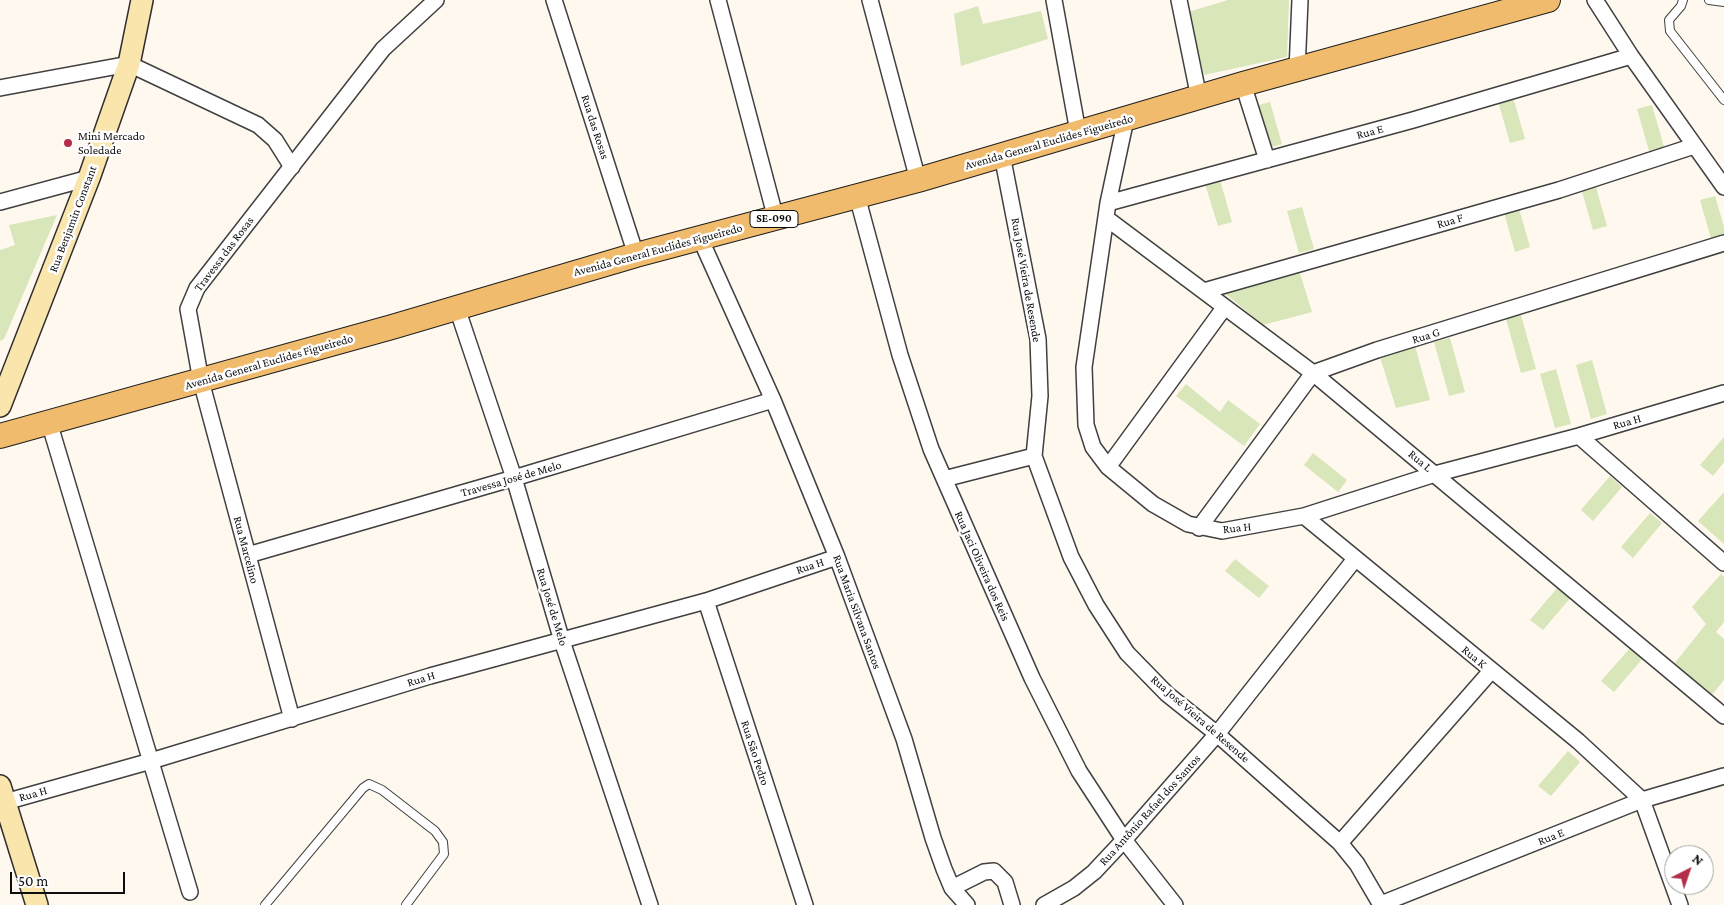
<!DOCTYPE html>
<meta charset="utf-8">
<style>
body{margin:0}
#map{position:relative;width:1724px;height:905px;overflow:hidden;background:#fef8ee;font-family:"Crimson Pro",serif}
canvas{display:block}
.north{position:absolute;left:1664px;top:845px;width:50px;height:50px;box-sizing:border-box;background:#fff;border:1px solid #9e9e9e;border-radius:50%;rotate:41deg;font-size:14px;font-weight:700;line-height:20px;text-align:center;color:#0d0d0d}
.north::after{content:'';display:block;margin:auto;width:18px;height:22px;background:#b42d49;clip-path:polygon(50% 0,100% 100%,50% 72%,0 100%)}
.scale{position:absolute;left:10px;top:872px;width:115px;height:22px;box-sizing:border-box;border:2px solid #0d0d0d;border-top:0;padding-left:6px;font-size:15px;line-height:18px;white-space:nowrap;color:#0d0d0d;-webkit-text-stroke:4px #fff;paint-order:stroke}
</style>
<div id="map">
<canvas width="1724" height="905"></canvas>
<div class="north">N</div>
<div class="scale">50 m</div>
</div>
<script>
const g = document.querySelector('canvas').getContext('2d');
g.lineJoin = 'round';
function paint(path, color) {
  g.fillStyle = color;
  g.fill(path, 'evenodd');
}
function poly(rows) {
  const path = new Path2D();
  for (const r of rows) {
    path.moveTo(r[0], r[1]);
    for (let i = 2; i < r.length; i += 2) path.lineTo(r[i], r[i + 1]);
  }
  return path;
}
function trace(path, color, width, dash) {
  g.strokeStyle = color;
  g.lineWidth = width;
  g.lineCap = dash ? 'butt' : 'round';
  g.setLineDash(dash || []);
  g.stroke(path);
}
function drawText(font, color, halo, rows, align = 'center') {
  g.font = font + ' "Crimson Pro",serif';
  g.lineWidth = 5;
  g.setLineDash([]);
  g.textBaseline = 'middle';
  g.strokeStyle = halo;
  g.fillStyle = color;
  for (const [text, x, y, turn = 0] of rows) {
    g.save();
    g.translate(x, y);
    g.rotate((+turn || 0) * Math.PI / 180);
    g.textAlign = isNaN(turn) ? turn : align;
    if (halo) g.strokeText(text, 0, 0);
    g.fillText(text, 0, 0);
    g.restore();
  }
}
paint(poly([
 [1228,0,1289,0,1287,57,1204,75,1188,12],
 [978,6,983,24,1041,11,1048,39,961,66,954,14],
 [1513,97,1525,139,1510,143,1498,101],
 [1270,102,1282,144,1268,148,1255,106],
 [1652,105,1664,147,1649,151,1637,109],
 [1220,180,1232,222,1218,226,1205,184],
 [1595,184,1607,226,1593,230,1581,188],
 [1715,196,1724,227,1724,239,1712,242,1700,200],
 [1518,205,1530,247,1515,252,1503,209],
 [1302,207,1314,249,1299,253,1287,211],
 [57,215,4,339,0,341,0,250,15,245,9,225],
 [1299,270,1312,312,1263,325,1221,290],
 [1521,315,1536,369,1521,373,1506,319],
 [1450,338,1465,392,1449,396,1434,342],
 [1415,346,1430,400,1396,408,1380,357],
 [1592,360,1607,414,1591,419,1576,365],
 [1556,369,1571,424,1555,428,1540,374],
 [1186,384,1220,412,1228,400,1260,424,1244,446,1176,396],
 [1724,437,1724,462,1713,476,1700,465],
 [1313,453,1347,480,1338,492,1304,465],
 [1610,476,1622,487,1593,521,1581,510],
 [1724,492,1724,544,1698,521],
 [1650,513,1662,523,1633,558,1621,547],
 [1235,559,1269,586,1259,598,1225,571],
 [1721,574,1724,577,1724,622,1716,632,1724,639,1724,680,1712,695,1674,664,1706,624,1692,607],
 [1559,586,1572,596,1543,630,1530,620],
 [1631,647,1643,658,1614,692,1601,681],
 [1568,751,1580,762,1551,796,1538,786]
]), '#d8e6ba');
const lane = poly([
 [1683,0,1681,6,1669,20,1670,31,1724,100],
 [1709,0,1724,2],
 [265,905,363,788,369,784,382,790,435,831,443,842,444,854,406,905]
]);
const street = poly([
 [554,0,636,255],
 [718,0,776,219],
 [870,0,918,180],
 [1054,0,1078,132],
 [1179,0,1199,98],
 [1595,0,1631,56,1724,187],
 [1297,71,1300,0],
 [1243,84,1267,160],
 [0,88,129,64,258,125,275,140,292,167],
 [1126,119,1108,203,1084,367,1086,425,1093,447,1108,467,1153,504,1188,524,1222,531,1304,516,1435,474,1579,436,1724,393],
 [1002,155,1038,339,1040,396,1034,456,1071,557,1096,605,1127,653,1167,694,1217,734,1340,843,1357,864,1381,905],
 [857,196,900,355,931,449,1032,678,1079,771,1124,840,1175,905],
 [0,202,89,178],
 [1108,203,1413,120,1631,56],
 [1106,218,1313,373,1724,716],
 [700,238,773,400,837,557,904,739,933,838,944,869,952,888,967,905],
 [1204,291,1559,190,1694,146],
 [457,308,514,478,562,641,650,905],
 [49,422,190,892],
 [1579,436,1724,563],
 [1108,467,1224,308],
 [944,479,1034,456],
 [1304,516,1578,741,1642,800,1680,905],
 [1199,528,1313,373,1377,350,1724,243],
 [248,555,514,478,773,400],
 [706,601,805,905],
 [292,719,201,381,188,309,197,288,383,49,436,0],
 [5,802,151,761,430,676,706,601,837,557],
 [1340,843,1491,671],
 [952,888,984,872,994,871,1005,882,1012,905],
 [1381,904,1642,800,1724,776],
 [1044,905,1074,888,1094,872,1124,840,1217,734,1355,559]
]);
const secondary = poly([
 [0,406,89,178,129,64,142,0],
 [0,786,37,905]
]);
const primary = poly([
 [0,436,392,327,636,255,918,180,1243,84,1548,0]
]);
trace(lane, '#404040', 10);
trace(street, '#404040', 18);
trace(secondary, '#2f2f2f', 24);
trace(primary, '#1e1e1e', 26);
trace(lane, '#fff', 8);
trace(street, '#fff', 15);
trace(secondary, '#fae5ad', 21);
trace(primary, '#f0bb6c', 24);
for (const [x, y, r, color] of [
 [68,143,5,"#b42d49"]
]) {
  const dot = new Path2D();
  dot.arc(x, y, r, 0, 2 * Math.PI);
  g.fillStyle = color;
  g.fill(dot);
  trace(dot, '#fff', 2);
}
for (const [x, y, w] of [
 [774,219,48]
]) {
  const box = new Path2D();
  box.roundRect(x - w / 2, y - 8.5, w, 17, 4);
  g.fillStyle = '#fff';
  g.fill(box);
  trace(box, '#0d0d0d', 1);
}
drawText('bold 11px', '#0d0d0d', null, [
 ["SE-090",774,219]
]);
drawText('12px', '#0d0d0d', '#fff', [
 ["Rua das Rosas",595,127,72],
 ["Rua E",1370,132,-15],
 ["Avenida General Euclides Figueiredo",1049,142,-16],
 ["Rua Benjamin Constant",73,219,-69],
 ["Rua F",1450,221,-16],
 ["Avenida General Euclides Figueiredo",658,250,-15],
 ["Travessa das Rosas",224,254,-53],
 ["Rua José Vieira de Resende",1026,280,80],
 ["Rua G",1426,336,-17],
 ["Avenida General Euclides Figueiredo",269,362,-16],
 ["Rua H",1627,422,-16],
 ["Rua L",1420,461,40],
 ["Travessa José de Melo",511,479,-16],
 ["Rua H",1237,528,-6],
 ["Rua Marcelino",246,550,75],
 ["Rua H",810,566,-19],
 ["Rua Jaci Oliveira dos Reis",982,566,66],
 ["Rua José de Melo",552,607,73],
 ["Rua Maria Silvana Santos",857,612,70],
 ["Rua K",1474,657,40],
 ["Rua H",421,679,-17],
 ["Rua José Vieira de Resende",1200,719,41],
 ["Rua São Pedro",755,753,72],
 ["Rua H",33,794,-16],
 ["Rua Antônio Rafael dos Santos",1150,810,-48],
 ["Rua E",1551,837,-22]
]);
drawText('12px', '#0d0d0d', '#fff', [
 ["Mini Mercado",78,136],
 ["Soledade",78,150]
], 'left');
</script>
